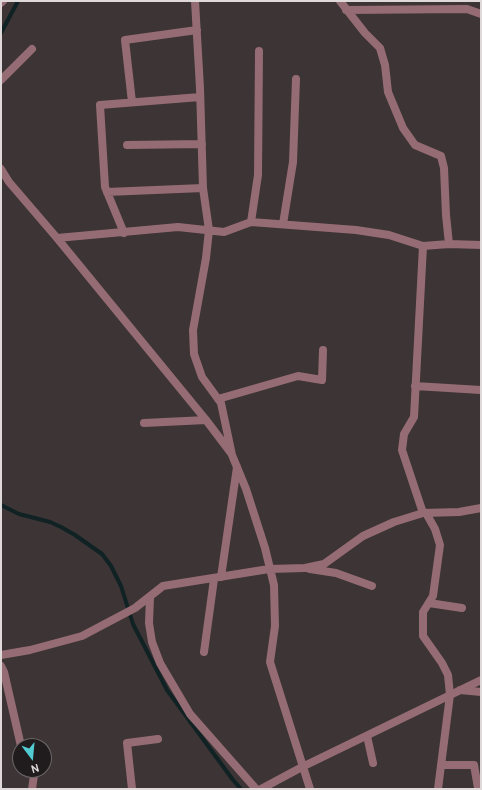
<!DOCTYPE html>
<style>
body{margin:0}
#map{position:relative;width:482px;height:790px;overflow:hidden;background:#3c3435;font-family:Cabin,sans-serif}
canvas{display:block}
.frame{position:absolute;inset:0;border:2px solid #dfd9da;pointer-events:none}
.north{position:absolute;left:12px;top:738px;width:40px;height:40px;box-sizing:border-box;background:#201c1d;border:1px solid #6c6869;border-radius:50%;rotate:164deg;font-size:11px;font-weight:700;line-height:16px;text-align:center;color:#dfd9da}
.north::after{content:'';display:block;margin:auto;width:14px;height:18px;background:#51ccd3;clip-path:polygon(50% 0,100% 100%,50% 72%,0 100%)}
</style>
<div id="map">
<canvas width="482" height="790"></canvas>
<div class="frame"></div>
<div class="north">N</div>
</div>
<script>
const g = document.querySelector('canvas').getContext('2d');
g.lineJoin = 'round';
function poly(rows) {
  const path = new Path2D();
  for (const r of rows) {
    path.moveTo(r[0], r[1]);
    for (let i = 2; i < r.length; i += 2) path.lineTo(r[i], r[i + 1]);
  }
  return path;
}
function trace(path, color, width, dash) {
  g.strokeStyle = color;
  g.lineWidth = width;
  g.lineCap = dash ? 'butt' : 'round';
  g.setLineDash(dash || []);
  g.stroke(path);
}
trace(poly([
 [1,33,18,1],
 [1,505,19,514,50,522,61,527,75,535,102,554,111,566,121,586,133,624,167,690,233,780,241,789]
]), '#102223', 4);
trace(poly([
 [195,1,200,88,203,188,209,230,206,258,193,330,194,354,202,377,221,403,232,455,246,489,265,548,274,585,275,626,270,662,310,789],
 [340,1,365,33,380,48,385,65,388,92,403,128,415,145,441,156,444,168,446,215,449,244],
 [1,3,3,1],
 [346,10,467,9,481,14],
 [1,80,32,49],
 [132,102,125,40,197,30],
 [127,145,202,144],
 [1,169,9,182,57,238,206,420,231,453],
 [107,192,203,188],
 [251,222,258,175,259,51],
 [283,224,293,162,296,79],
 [124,233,105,187,100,105,200,97],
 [57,238,178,227,224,232,251,222,356,230,389,235,423,246],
 [415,386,481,390],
 [218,399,298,376,322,380,323,350],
 [144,423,206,420],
 [423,513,402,450,404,434,414,417,423,246,449,244,481,245],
 [426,513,435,529,440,545,433,596,423,612,423,636,442,663,448,675,450,695,438,789],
 [310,569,336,573,372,586],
 [221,577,237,467],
 [150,597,149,623,152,642,160,663,190,714,256,789],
 [429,603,462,608],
 [204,652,214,579],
 [1,655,30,650,82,636,135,608,163,586,269,569,305,568,324,564,363,536,394,522,423,513,459,512,481,508],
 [1,666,4,672,21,746],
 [460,690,481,692],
 [367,736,373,763],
 [441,765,474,765,478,788],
 [31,770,34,775,32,789],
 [132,789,127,743,158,739],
 [261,789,302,767,481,680]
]), '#966c74', 8);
</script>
